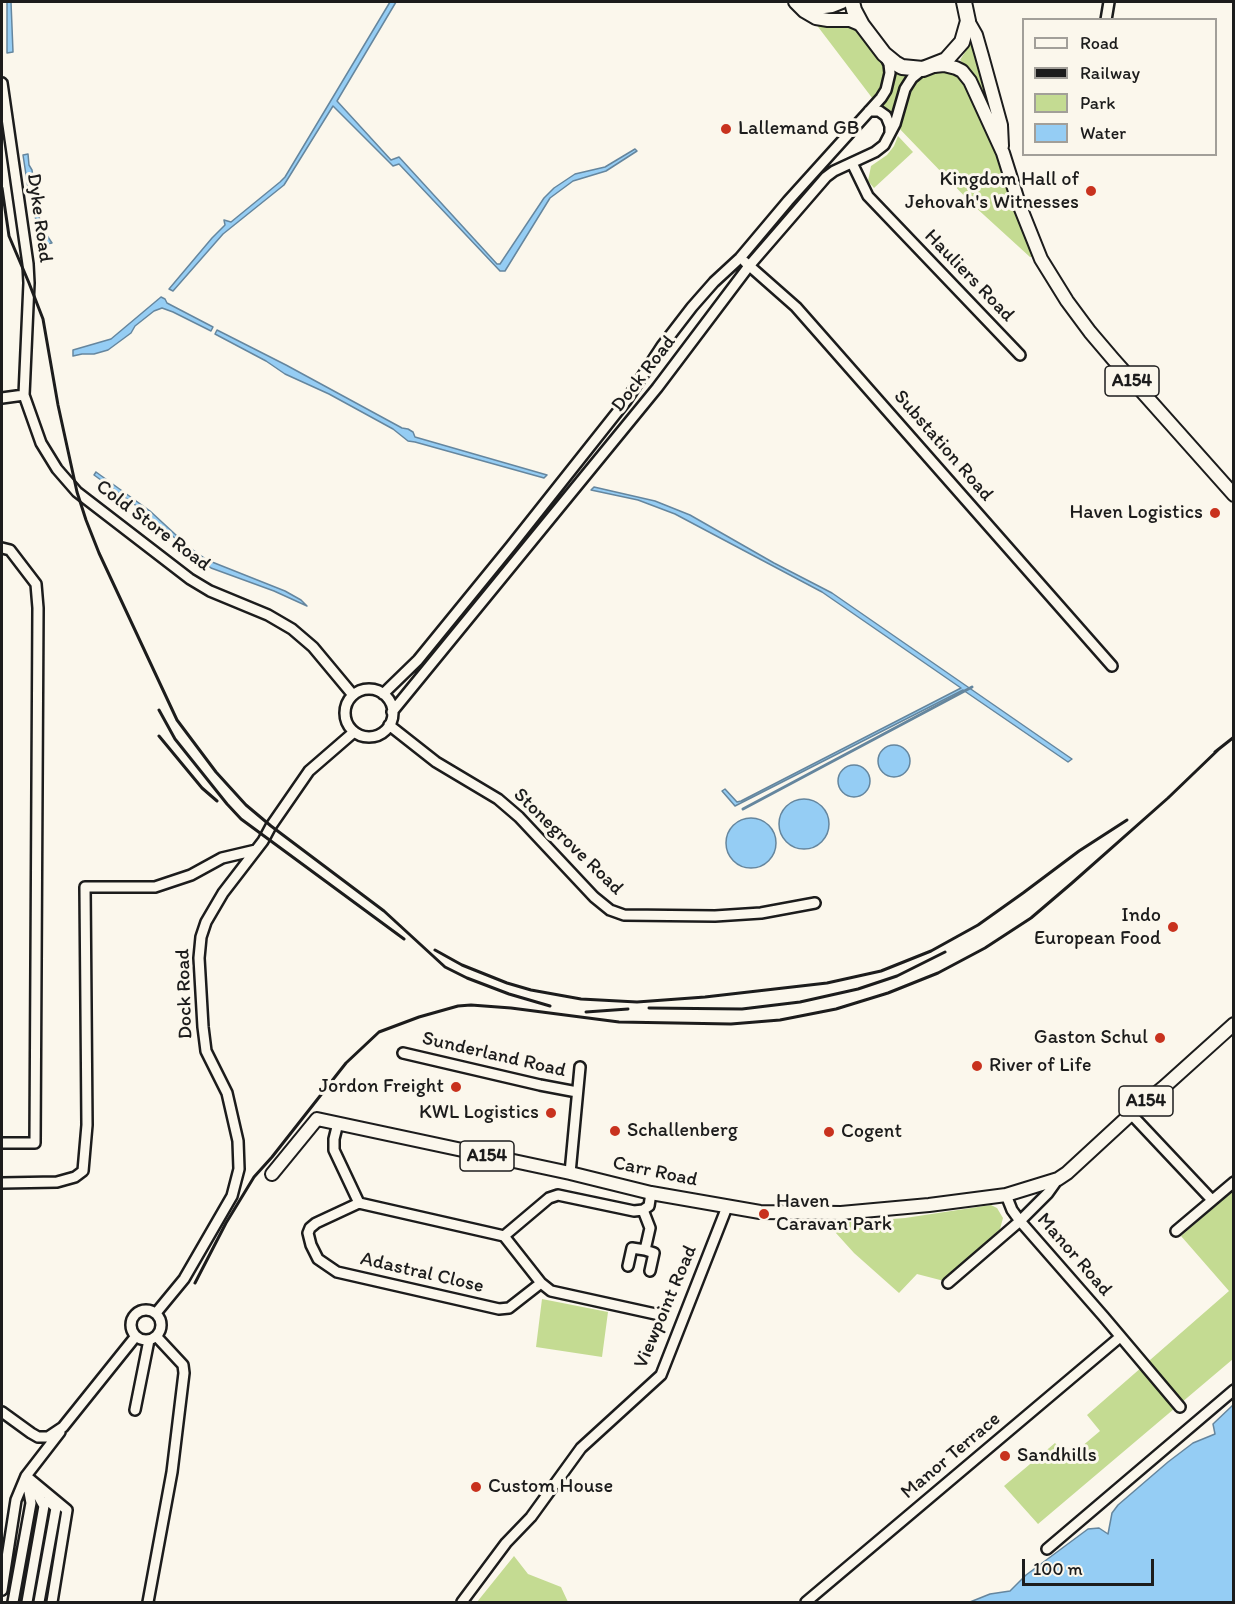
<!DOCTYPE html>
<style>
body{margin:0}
#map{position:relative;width:1235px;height:1604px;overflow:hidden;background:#fbf7ec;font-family:Itim,sans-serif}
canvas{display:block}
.frame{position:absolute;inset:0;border:3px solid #1c1c1c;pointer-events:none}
.legend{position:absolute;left:1022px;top:18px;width:195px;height:138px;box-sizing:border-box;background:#fbf7ec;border:2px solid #a29f99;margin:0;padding:8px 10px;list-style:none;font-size:18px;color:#1c1c1c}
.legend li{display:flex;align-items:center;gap:12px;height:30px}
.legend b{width:30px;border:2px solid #a29f99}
.scale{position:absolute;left:1022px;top:1559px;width:132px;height:27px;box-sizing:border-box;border:3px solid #1c1c1c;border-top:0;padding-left:8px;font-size:18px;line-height:21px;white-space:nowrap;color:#1c1c1c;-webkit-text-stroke:4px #fbf7ec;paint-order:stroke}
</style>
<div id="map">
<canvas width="1235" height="1604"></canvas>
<div class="frame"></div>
<ul class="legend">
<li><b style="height:8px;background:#fbf7ec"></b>Road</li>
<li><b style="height:8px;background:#1c1c1c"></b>Railway</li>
<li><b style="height:16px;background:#c4db92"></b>Park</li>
<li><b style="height:16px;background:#95cdf4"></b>Water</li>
</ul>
<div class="scale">100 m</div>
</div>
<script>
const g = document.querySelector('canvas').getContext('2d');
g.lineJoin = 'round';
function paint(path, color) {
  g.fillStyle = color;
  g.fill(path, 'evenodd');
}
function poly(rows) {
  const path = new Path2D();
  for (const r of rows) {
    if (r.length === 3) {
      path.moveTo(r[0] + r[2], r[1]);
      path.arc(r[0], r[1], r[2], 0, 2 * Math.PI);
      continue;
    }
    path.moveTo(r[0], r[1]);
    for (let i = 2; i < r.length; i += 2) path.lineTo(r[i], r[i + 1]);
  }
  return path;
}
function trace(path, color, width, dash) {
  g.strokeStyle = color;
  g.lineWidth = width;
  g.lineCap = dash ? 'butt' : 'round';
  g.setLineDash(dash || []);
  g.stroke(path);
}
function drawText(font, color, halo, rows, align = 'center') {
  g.font = font + ' Itim,sans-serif';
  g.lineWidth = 6;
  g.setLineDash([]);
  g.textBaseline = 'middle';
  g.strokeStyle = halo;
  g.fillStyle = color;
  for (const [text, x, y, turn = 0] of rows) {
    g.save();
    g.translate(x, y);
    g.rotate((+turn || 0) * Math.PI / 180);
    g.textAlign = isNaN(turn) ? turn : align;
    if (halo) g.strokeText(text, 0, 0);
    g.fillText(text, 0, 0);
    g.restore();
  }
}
paint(poly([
 [809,15,850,20,895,63,944,65,970,81,1040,256,1030,257,973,205,895,124,876,103],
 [972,41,992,114,991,117,978,83,972,72,960,60],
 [898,136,913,152,874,188,868,181,871,166,887,155,894,146],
 [1233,1191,1233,1359,1038,1524,1004,1486,1055,1443,1068,1458,1100,1431,1087,1415,1229,1291,1181,1236],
 [991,1205,997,1208,1003,1218,1000,1229,944,1281,917,1274,899,1293,854,1253,826,1222,852,1222,905,1218],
 [542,1299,608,1312,602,1357,536,1347],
 [514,1556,528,1574,561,1587,568,1602,477,1602]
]), '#c4db92');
const water = poly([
 [7,2,11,2,13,52,7,53,7,2],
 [390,2,396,2,337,101,391,160,399,157,497,264,500,264,544,198,554,188,575,174,605,167,635,149,637,151,606,171,573,181,550,198,505,271,500,271,399,164,393,166,333,106,284,185,223,234,173,291,169,289,212,238,225,225,224,220,231,222,280,182,285,177,390,2],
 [28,154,29,165,32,170,35,190,39,217,46,234,52,243,47,244,36,220,28,188,23,155,28,154],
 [161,297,165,299,167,303,213,327,211,331,173,312,162,308,154,311,135,326,131,333,108,350,94,354,82,354,73,356,73,350,111,339,161,297],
 [217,330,286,365,402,428,408,429,413,432,415,437,547,475,544,478,415,442,408,441,393,429,329,394,285,374,266,361,215,334,217,330],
 [96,472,150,511,189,547,207,560,285,591,301,600,307,606,274,591,211,568,134,504,94,475,96,472],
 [594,487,655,501,690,515,774,563,832,593,1072,759,1068,762,963,690,735,806,722,791,725,789,737,802,741,801,961,688,822,592,675,514,638,500,591,490,594,487],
 [894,761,16],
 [854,781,16],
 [804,824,25],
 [751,843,25],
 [1233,1405,1233,1602,970,1602,990,1594,1010,1591,1026,1575,1088,1529,1099,1528,1108,1534,1112,1513,1118,1505,1168,1462,1193,1443,1215,1434,1213,1424,1233,1405]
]);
paint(water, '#95cdf4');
trace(water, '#65869e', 1.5);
trace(poly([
 [743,809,972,687]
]), '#65869e', 3);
const minor = poly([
 [1106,20,1109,2],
 [2,83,28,264,29,283,24,395,41,443,57,469,77,492,190,579,210,591,268,615,292,629,313,647,353,695],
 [869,111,879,111,886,116,890,126,890,133],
 [852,163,868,196,1020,355],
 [745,262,796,307,1112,666],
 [2,398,24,395],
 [2,548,10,550,36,584,38,608,35,1143,2,1143],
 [369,713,24],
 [383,694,418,660,511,546,626,401,662,346,692,307,714,282,740,258,788,201,881,98,886,90,890,73,889,64,885,56],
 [392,712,657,388,749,266,826,177,834,171,875,152,884,145,895,124,905,89,912,78,923,69],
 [389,725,436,762,498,799,519,817,594,897,610,910,624,915,715,916,761,913,815,903],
 [403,1053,540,1085,577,1092],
 [1131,1114,1212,1200],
 [338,1123,334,1139,334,1150,359,1203],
 [570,1173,580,1067],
 [2,1183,57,1182,75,1177,83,1171,87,1125,85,887,155,887,191,875,222,858,256,850],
 [1006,1195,1012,1210,1020,1221,1104,1317,1180,1407],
 [359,1203,504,1236,541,1283,509,1308,499,1309,337,1272,318,1259,311,1245,308,1233,310,1228,316,1223,359,1203],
 [643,1210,650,1228,645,1250,654,1253,650,1271],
 [1176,1231,1234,1182],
 [504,1236,549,1198,558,1195,634,1211,643,1210,649,1206,651,1193],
 [628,1266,632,1248,645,1250],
 [541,1283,551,1291,660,1315],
 [948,1283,1020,1221,1048,1193,1058,1179],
 [146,1325,15],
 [156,1313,184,1279,232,1196,239,1169,238,1141,227,1093,206,1051,203,1027,199,958,201,937,206,922,223,893,263,841,271,826,309,771,354,732],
 [135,1410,149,1340],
 [2,1412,31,1433,38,1437,48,1437,63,1427,136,1336],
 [26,1476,67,1510,52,1602],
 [1047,1549,1234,1390],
 [2,1590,16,1500,26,1476,60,1432],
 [13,1602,31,1503,27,1481],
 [27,1602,44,1506,31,1483],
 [39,1602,56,1508,48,1500],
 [148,1602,172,1472,184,1373,183,1365,156,1336],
 [462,1602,506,1543,531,1517,581,1448,661,1375,727,1207],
 [806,1602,1120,1337]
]);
const major = poly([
 [795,2,804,11,816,18,828,20,850,20,862,25],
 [809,2,821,7,824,7,832,6,842,2],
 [968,21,976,35,982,56,1001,125,1002,146],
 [934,66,944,65,956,68,962,71,970,81,1003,153,1019,204,1041,259,1067,301,1090,332,1113,359,1234,495],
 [272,1174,317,1119,570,1173,651,1193,760,1212,841,1213,929,1205,1006,1195,1058,1179,1067,1173,1131,1114,1164,1087,1234,1024]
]);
const highway = poly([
 [852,2,854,10,862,25,884,54,895,63,902,67,923,69,946,60,962,42,968,21,964,2]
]);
trace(minor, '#1c1c1c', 14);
trace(major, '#1c1c1c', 16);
trace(highway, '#1c1c1c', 18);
trace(minor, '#fbf7ec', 9);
trace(major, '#fbf7ec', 12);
trace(highway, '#fbf7ec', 14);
trace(poly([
 [2,188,9,236,29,283,43,319,58,405,77,492,86,520,99,553,177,720,216,772,246,805,271,826,384,911,445,967,467,978,509,994,550,1006],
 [159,710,175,739,227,804,241,819,404,939],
 [159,736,202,788,217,801],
 [1215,752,1234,737],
 [435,950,462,965,507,983,531,990,581,999,637,1002,705,997,827,983,881,971,931,951,978,925,1023,893,1079,851,1127,820],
 [649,1008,742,1009,800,1002,858,989,897,976,945,952],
 [586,1012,628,1009],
 [195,1283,226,1223,254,1177,272,1157,346,1063,379,1032,419,1017,458,1006,471,1005,511,1008,619,1022,731,1024,780,1020,836,1009,888,993,938,973,985,948,1031,918,1072,883,1168,798,1220,748]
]), '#1c1c1c', 3);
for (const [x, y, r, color] of [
 [726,129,6,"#c8321e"],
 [1091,191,6,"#c8321e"],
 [1215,513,6,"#c8321e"],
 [1173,927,6,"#c8321e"],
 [1160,1038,6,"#c8321e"],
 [977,1066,6,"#c8321e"],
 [456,1087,6,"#c8321e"],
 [551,1113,6,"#c8321e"],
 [615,1131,6,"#c8321e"],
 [829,1132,6,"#c8321e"],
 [764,1214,6,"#c8321e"],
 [1005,1456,6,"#c8321e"],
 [476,1487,6,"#c8321e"]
]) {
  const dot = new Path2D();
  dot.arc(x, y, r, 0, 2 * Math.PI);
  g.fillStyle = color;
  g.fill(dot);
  trace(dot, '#fbf7ec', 2);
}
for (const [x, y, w] of [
 [1132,381,54],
 [1146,1101,54],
 [487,1156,54]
]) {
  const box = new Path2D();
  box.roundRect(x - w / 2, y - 15, w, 30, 4.5);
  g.fillStyle = '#fbf7ec';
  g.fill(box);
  trace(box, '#1c1c1c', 1.5);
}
drawText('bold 18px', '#1c1c1c', null, [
 ["A154",1132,381],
 ["A154",1146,1101],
 ["A154",487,1156]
]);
drawText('20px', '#1c1c1c', '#fbf7ec', [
 ["Lallemand GB",738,129],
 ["Kingdom Hall of",1079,180,"right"],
 ["Jehovah's Witnesses",1079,203,"right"],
 ["Haven Logistics",1203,513,"right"],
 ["Indo",1161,916,"right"],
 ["European Food",1161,939,"right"],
 ["Gaston Schul",1148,1038,"right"],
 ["River of Life",989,1066],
 ["Jordon Freight",444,1087,"right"],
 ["KWL Logistics",539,1113,"right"],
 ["Schallenberg",627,1131],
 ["Cogent",841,1132],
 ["Haven",776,1202],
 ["Caravan Park",776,1225],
 ["Sandhills",1017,1456],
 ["Custom House",488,1487]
], 'left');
drawText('20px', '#1c1c1c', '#fbf7ec', [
 ["Dyke Road",39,218,82],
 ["Hauliers Road",969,276,46],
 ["Dock Road",644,374,-52],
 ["Substation Road",943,446,49],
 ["Cold Store Road",153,526,37],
 ["Stonegrove Road",568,842,44],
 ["Dock Road",185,994,-92],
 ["Sunderland Road",494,1055,13],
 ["Carr Road",655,1172,12],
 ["Manor Road",1074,1255,49],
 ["Adastral Close",422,1273,13],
 ["Viewpoint Road",666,1307,-67],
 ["Manor Terrace",951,1456,-40]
]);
</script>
